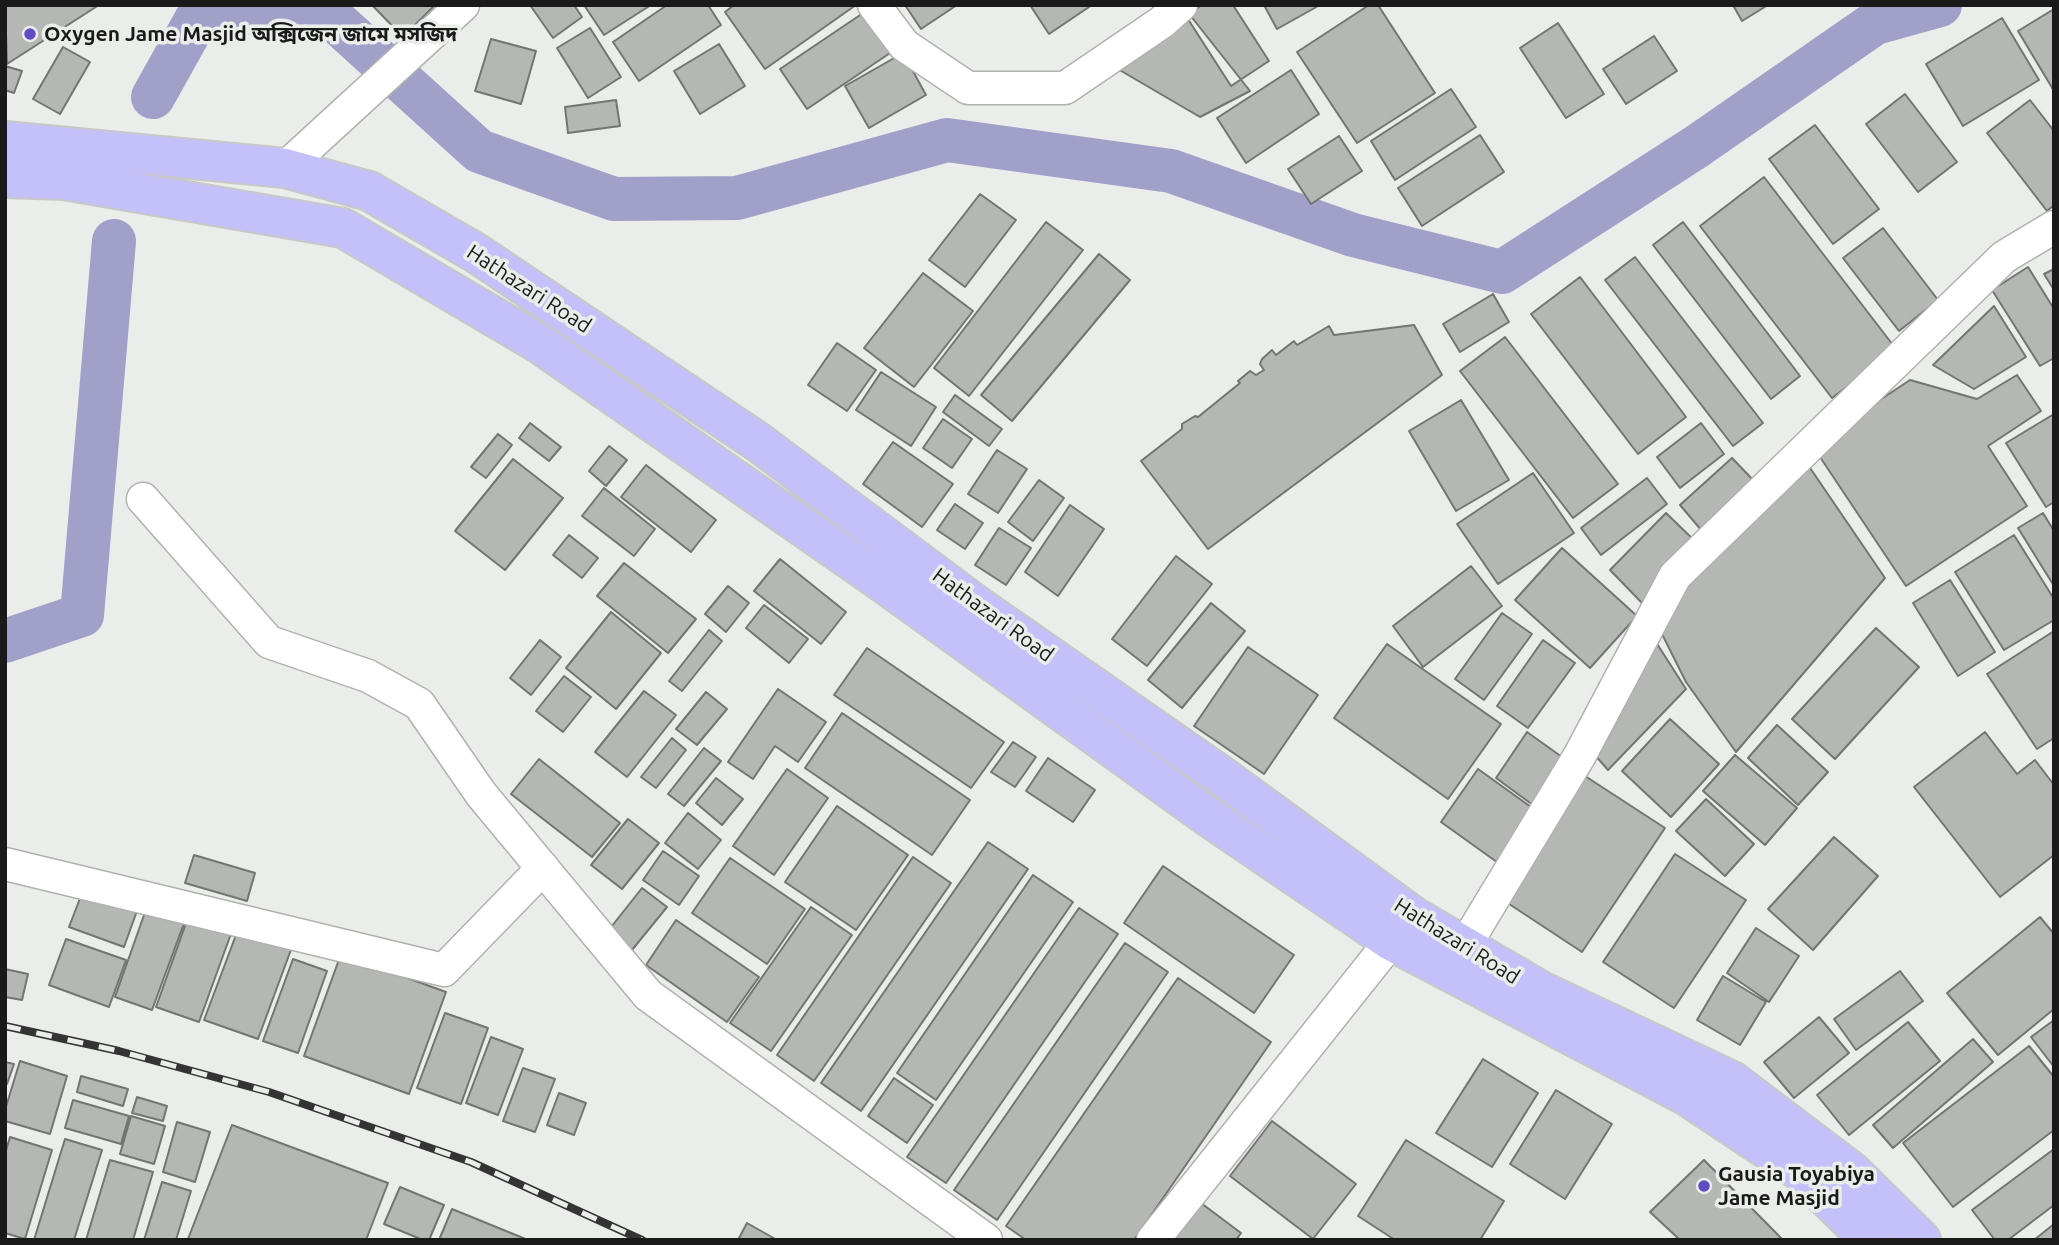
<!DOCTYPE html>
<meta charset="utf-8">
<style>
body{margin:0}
#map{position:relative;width:2059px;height:1245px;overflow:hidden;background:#eaede9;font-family:Ubuntu,sans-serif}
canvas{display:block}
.frame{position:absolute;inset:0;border:7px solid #191a19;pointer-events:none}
</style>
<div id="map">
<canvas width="2059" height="1245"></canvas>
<div class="frame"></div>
</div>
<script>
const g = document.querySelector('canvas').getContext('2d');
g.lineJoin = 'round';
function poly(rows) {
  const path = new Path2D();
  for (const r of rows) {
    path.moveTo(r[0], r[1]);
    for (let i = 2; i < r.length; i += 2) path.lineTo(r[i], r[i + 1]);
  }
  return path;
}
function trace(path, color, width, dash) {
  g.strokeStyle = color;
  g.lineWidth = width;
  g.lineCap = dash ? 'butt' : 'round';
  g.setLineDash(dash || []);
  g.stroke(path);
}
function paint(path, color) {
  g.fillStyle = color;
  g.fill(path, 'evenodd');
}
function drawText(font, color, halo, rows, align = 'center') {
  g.font = font + ' Ubuntu,"Noto Sans Bengali",sans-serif';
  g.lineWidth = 7;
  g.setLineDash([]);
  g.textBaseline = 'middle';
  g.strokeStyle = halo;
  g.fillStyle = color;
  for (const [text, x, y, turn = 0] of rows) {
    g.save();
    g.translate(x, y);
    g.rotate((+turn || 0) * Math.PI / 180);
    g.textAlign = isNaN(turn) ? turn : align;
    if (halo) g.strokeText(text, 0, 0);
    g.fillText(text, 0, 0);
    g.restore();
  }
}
trace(poly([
 [318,5,479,151,614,199,737,198,947,140,1171,171,1353,235,1502,272,1696,147,1875,23,1940,5],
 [153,97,196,20,310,5],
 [5,641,82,615,114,241]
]), '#a1a0c9', 44);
const building = poly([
 [5,5,99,5,7,64,5,5],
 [372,5,435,5,403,37,372,5],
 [530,5,574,5,582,17,553,38,530,5],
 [584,5,651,5,604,35,584,5],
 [667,5,708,5,721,25,639,81,613,42,667,5],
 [734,5,856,5,765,69,725,12,734,5],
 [905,5,957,5,921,29,905,5],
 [1030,5,1092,5,1049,34,1030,5],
 [1202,5,1233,5,1269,61,1231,86,1186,16,1202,5],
 [1264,5,1320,5,1277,29,1264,5],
 [1369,5,1378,5,1435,93,1357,143,1297,52,1369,5],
 [1733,5,1768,5,1742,21,1733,5],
 [872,7,899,47,807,109,780,69,872,7],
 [2054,9,2054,91,2018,31,2054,9],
 [1186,10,1250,91,1200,117,1111,65,1186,10],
 [2002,18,2039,80,1963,126,1926,64,2002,18],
 [1558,23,1604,94,1566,118,1520,48,1558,23],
 [590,28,621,77,588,98,557,48,590,28],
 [1654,36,1677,71,1626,104,1603,69,1654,36],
 [491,39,536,51,521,104,475,91,491,39],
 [719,44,745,86,700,114,674,71,719,44],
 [63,47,90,62,60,114,33,99,63,47],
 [903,53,926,95,869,128,845,86,903,53],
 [5,66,22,71,14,93,5,90,5,66],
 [1291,70,1319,114,1246,163,1217,118,1291,70],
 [1451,89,1476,127,1395,180,1371,141,1451,89],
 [1905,94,1957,162,1918,192,1866,124,1905,94],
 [616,100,620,126,568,133,565,107,616,100],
 [2030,100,2054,131,2054,205,2047,211,1987,133,2030,100],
 [1815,125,1879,209,1833,244,1769,159,1815,125],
 [1480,135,1504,172,1422,226,1398,188,1480,135],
 [1339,136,1362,171,1311,204,1288,169,1339,136],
 [1764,177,1896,349,1832,398,1700,226,1764,177],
 [980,194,1016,220,965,287,929,260,980,194],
 [1046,222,1083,250,969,396,934,368,1046,222],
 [1683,222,1800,376,1771,399,1653,245,1683,222],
 [1883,228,1938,300,1899,331,1843,258,1883,228],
 [1099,254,1130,280,1012,421,981,395,1099,254],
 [1635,257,1763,423,1733,446,1605,280,1635,257],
 [2028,267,2054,309,2054,358,2040,366,1992,290,2028,267],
 [2054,269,2054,290,2044,274,2054,269],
 [923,273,973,311,914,387,864,348,923,273],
 [1580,277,1686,417,1638,454,1531,314,1580,277],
 [1493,294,1509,322,1460,352,1443,324,1493,294],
 [1994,306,2026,357,1974,389,1933,365,1994,306],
 [1414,325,1442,375,1208,549,1141,461,1182,429,1182,424,1195,416,1198,417,1240,383,1238,381,1250,371,1256,375,1264,370,1260,364,1262,359,1272,350,1276,355,1294,341,1297,345,1329,326,1334,335,1414,325],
 [1505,337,1618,484,1573,518,1460,371,1505,337],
 [837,343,876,370,847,411,808,385,837,343],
 [881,372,936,407,911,446,856,410,881,372],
 [2017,375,2041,411,1988,446,2027,506,1906,586,1812,445,1910,380,1977,399,2017,375],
 [955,395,1002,429,989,446,943,412,955,395],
 [1461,400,1509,480,1456,511,1409,431,1461,400],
 [2054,414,2054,502,2046,507,2006,443,2054,414],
 [943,419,972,439,952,468,923,448,943,419],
 [530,423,561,447,549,461,519,438,530,423],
 [1701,423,1724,454,1680,488,1657,457,1701,423],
 [498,434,512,445,486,478,471,467,498,434],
 [893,442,953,484,922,527,863,484,893,442],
 [609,446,627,460,606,486,589,471,609,446],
 [997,450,1027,469,998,513,968,494,997,450],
 [1732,458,1755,482,1702,531,1680,505,1732,458],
 [513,459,563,498,505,570,455,531,513,459],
 [1806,462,1885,578,1736,752,1686,682,1656,622,1677,589,1806,462],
 [646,465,716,520,691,552,621,497,646,465],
 [1533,473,1574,533,1498,584,1457,524,1533,473],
 [1647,478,1667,504,1601,555,1581,528,1647,478],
 [1039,480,1064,498,1033,541,1008,522,1039,480],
 [604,488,655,529,634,556,582,516,604,488],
 [955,504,983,523,965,549,937,530,955,504],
 [1070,505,1104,529,1058,596,1025,572,1070,505],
 [1666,513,1700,546,1642,603,1610,570,1666,513],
 [2043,513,2054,531,2054,586,2018,528,2043,513],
 [999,528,1031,548,1006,585,975,565,999,528],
 [569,535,598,558,582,578,553,555,569,535],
 [2014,535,2054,599,2054,620,2004,650,1955,572,2014,535],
 [1562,548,1637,616,1590,668,1515,600,1562,548],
 [1176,556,1212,584,1147,666,1112,639,1176,556],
 [780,559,846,612,821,644,754,591,780,559],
 [624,563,696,619,668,653,597,596,624,563],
 [1471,566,1502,606,1423,667,1393,626,1471,566],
 [1950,580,1995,652,1958,676,1913,603,1950,580],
 [728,586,749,603,726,632,705,614,728,586],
 [1211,603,1245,631,1182,708,1148,680,1211,603],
 [764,605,808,639,789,663,746,628,764,605],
 [611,612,661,653,616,709,566,668,611,612],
 [1502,613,1532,634,1484,700,1455,679,1502,613],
 [1876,628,1919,667,1835,759,1792,719,1876,628],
 [709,630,722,641,682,691,669,681,709,630],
 [2054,631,2054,738,2037,749,1987,674,2054,631],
 [1652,636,1686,689,1608,770,1594,754,1652,636],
 [540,640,561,657,531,695,510,678,540,640],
 [1543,640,1575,663,1528,728,1497,706,1543,640],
 [1387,644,1501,724,1448,799,1334,718,1387,644],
 [1248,647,1318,695,1264,774,1194,726,1248,647],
 [867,648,1004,742,971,788,834,695,867,648],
 [564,676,591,697,563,732,536,711,564,676],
 [778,689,826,722,798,762,775,746,753,779,728,762,778,689],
 [644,691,676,715,627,777,595,752,644,691],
 [706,692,727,709,697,745,676,729,706,692],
 [842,713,970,800,932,855,805,768,842,713],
 [1670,719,1719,764,1671,817,1622,771,1670,719],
 [1777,725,1828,772,1798,805,1748,758,1777,725],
 [1527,732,1569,762,1537,808,1496,778,1527,732],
 [1985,732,2017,774,2035,760,2054,785,2054,855,2000,897,1914,787,1985,732],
 [672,738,686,750,656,788,641,777,672,738],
 [1013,742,1036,757,1015,787,991,772,1013,742],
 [704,748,721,761,684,806,668,794,704,748],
 [1735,755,1797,808,1765,845,1703,791,1735,755],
 [1048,758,1095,790,1073,822,1026,791,1048,758],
 [539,759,620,823,592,857,511,794,539,759],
 [787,769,828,798,774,875,733,846,787,769],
 [1478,769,1538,812,1501,865,1441,822,1478,769],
 [1585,776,1665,828,1582,952,1503,900,1585,776],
 [716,778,743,799,722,825,696,803,716,778],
 [1706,799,1754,844,1725,876,1676,831,1706,799],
 [837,806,908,855,856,930,785,882,837,806],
 [688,813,721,840,698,869,665,843,688,813],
 [628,819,659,843,622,889,591,865,628,819],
 [1834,837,1878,876,1813,950,1768,909,1834,837],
 [988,842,1028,869,861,1111,821,1083,988,842],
 [663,851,699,876,679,905,643,880,663,851],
 [1675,854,1746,900,1674,1008,1603,962,1675,854],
 [194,855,255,873,247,901,185,883,194,855],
 [913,857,951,883,814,1081,777,1055,913,857],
 [730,858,805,909,767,964,692,913,730,858],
 [1163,866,1294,955,1254,1013,1124,923,1163,866],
 [1033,875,1073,902,936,1100,897,1073,1033,875],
 [84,888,138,908,124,947,69,927,84,888],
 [642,888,667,907,632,950,608,931,642,888],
 [149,901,187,915,152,1010,115,997,149,901],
 [811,907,852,935,771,1051,730,1023,811,907],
 [1079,908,1118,934,946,1183,907,1157,1079,908],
 [189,915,232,931,199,1022,156,1007,189,915],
 [2040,917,2054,934,2054,1009,1998,1055,1947,993,2040,917],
 [676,920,759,977,727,1022,646,965,676,920],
 [239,927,292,947,258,1039,204,1020,239,927],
 [1756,928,1799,956,1769,1002,1727,973,1756,928],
 [66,939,126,960,109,1007,49,985,66,939],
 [1125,943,1168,972,997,1220,954,1190,1125,943],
 [341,954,446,992,409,1094,304,1056,341,954],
 [293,959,327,971,298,1053,263,1041,293,959],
 [5,969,28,974,22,1000,5,997,5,969],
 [1900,971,1923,1001,1856,1050,1834,1019,1900,971],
 [1723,976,1766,1002,1740,1045,1697,1020,1723,976],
 [1178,978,1271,1042,1134,1240,1026,1240,1006,1226,1178,978],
 [445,1013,488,1028,461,1104,417,1088,445,1013],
 [1819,1017,1849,1053,1794,1098,1764,1062,1819,1017],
 [2054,1020,2054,1067,2031,1037,2054,1020],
 [1908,1022,1940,1061,1849,1135,1817,1095,1908,1022],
 [491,1037,523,1049,498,1115,466,1103,491,1037],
 [1973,1039,1993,1062,1893,1148,1873,1125,1973,1039],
 [2029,1046,2054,1077,2054,1130,1953,1207,1903,1143,2029,1046],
 [1483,1059,1538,1093,1492,1167,1436,1133,1483,1059],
 [20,1061,67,1076,50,1134,5,1121,5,1110,20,1061],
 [5,1062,14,1064,7,1084,5,1083,5,1062],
 [523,1068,555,1079,535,1132,503,1121,523,1068],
 [81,1076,128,1089,123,1106,77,1092,81,1076],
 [894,1078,933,1105,907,1143,868,1116,894,1078],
 [1556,1090,1612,1124,1565,1199,1510,1164,1556,1090],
 [559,1093,586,1103,574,1135,547,1125,559,1093],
 [137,1097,167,1106,163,1121,132,1113,137,1097],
 [73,1100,129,1116,121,1144,65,1128,73,1100],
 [131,1116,165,1126,154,1164,120,1154,131,1116],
 [1272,1121,1356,1184,1313,1239,1230,1176,1272,1121],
 [177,1122,210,1132,195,1182,163,1172,177,1122],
 [232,1125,388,1183,366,1240,188,1239,232,1125],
 [10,1137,52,1150,25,1239,5,1233,5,1154,10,1137],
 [65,1139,102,1150,74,1240,34,1240,65,1139],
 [1406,1140,1504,1201,1480,1240,1395,1240,1358,1216,1406,1140],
 [2054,1149,2054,1205,2008,1240,1995,1240,1972,1210,2054,1149],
 [110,1160,153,1172,133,1240,86,1240,110,1160],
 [1704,1160,1783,1240,1680,1240,1650,1212,1704,1160],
 [162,1182,191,1191,176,1240,144,1240,162,1182],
 [400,1187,444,1205,429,1240,423,1240,384,1224,400,1187],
 [1193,1197,1241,1233,1236,1240,1160,1240,1193,1197],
 [452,1209,528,1240,439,1240,452,1209],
 [747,1223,777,1240,738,1240,747,1223],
 [2054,1224,2054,1240,2034,1240,2054,1224]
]);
paint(building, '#b4b7b4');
trace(building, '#737573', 2);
const minor = poly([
 [874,5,904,45,968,88,1065,88,1162,22,1181,5],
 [285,168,463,5],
 [143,499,269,642,368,676,419,704,481,794,648,995,986,1240],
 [5,864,444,970,543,868],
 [1464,947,1580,755,1675,576,2004,257,2054,227],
 [1153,1240,1391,941]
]);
const trunk = poly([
 [5,141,285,168,369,191,476,253,758,442,976,605,1223,777,1414,917,1541,991,1732,1081,1852,1172,1921,1240],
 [5,178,64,180,343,228,540,344,878,579,1210,818,1391,941,1687,1096,1800,1171,1870,1240]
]);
trace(minor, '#b0b2af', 35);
trace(trunk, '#c8c8c8', 42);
trace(minor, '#fff', 32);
trace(trunk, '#c3c0fa', 38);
const rail = poly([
 [5,1026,119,1051,269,1092,471,1162,642,1240]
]);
trace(rail, '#333433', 8);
trace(rail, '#eaede9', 5, [16]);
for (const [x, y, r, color] of [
 [30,34,7,"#604bc3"],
 [1704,1186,7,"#604bc3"]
]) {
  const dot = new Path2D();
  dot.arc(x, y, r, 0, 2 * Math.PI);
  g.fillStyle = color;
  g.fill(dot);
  trace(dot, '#eaede9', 2.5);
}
drawText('bold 21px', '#191a19', '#eaede9', [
 ["Oxygen Jame Masjid অক্সিজেন জামে মসজিদ",44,34],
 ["Gausia Toyabiya",1718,1174],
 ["Jame Masjid",1718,1198]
], 'left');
drawText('21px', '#191a19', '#eaede9', [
 ["Hathazari Road",529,289,33],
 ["Hathazari Road",993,615,36],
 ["Hathazari Road",1457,941,32]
]);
</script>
